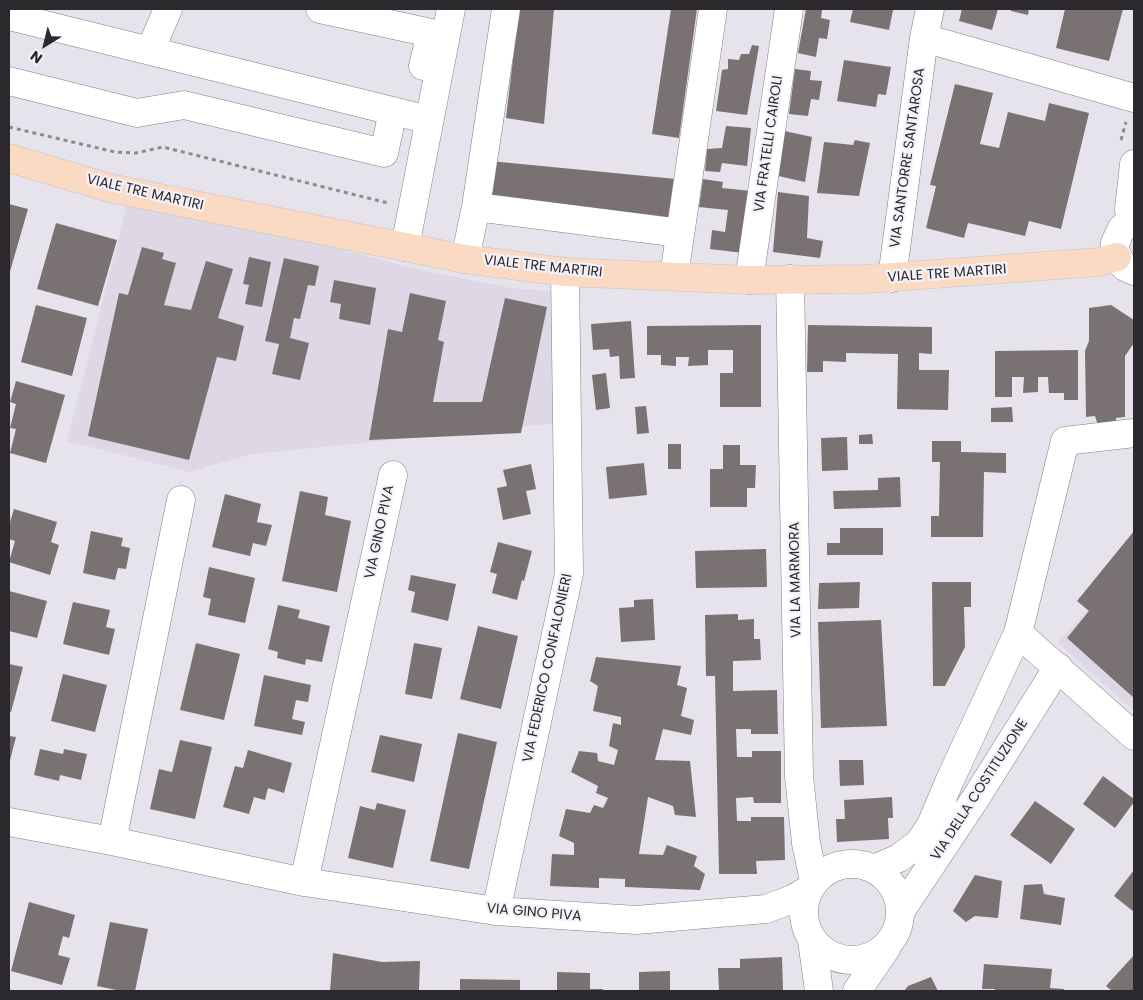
<!DOCTYPE html>
<style>
body{margin:0}
#map{position:relative;width:1143px;height:1000px;overflow:hidden;background:#e7e3ec;font-family:Poppins,sans-serif}
canvas{display:block}
.frame{position:absolute;inset:0;border:10px solid #2b292d;pointer-events:none}
.north{position:absolute;left:20px;top:20px;width:50px;height:50px;-webkit-text-stroke:4px #f5f1f9;paint-order:stroke;rotate:216deg;font-size:14px;font-weight:700;line-height:20px;text-align:center;color:#2b292d}
.north::after{content:'';display:block;margin:auto;width:18px;height:22px;background:#2b292d;clip-path:polygon(50% 0,100% 100%,50% 72%,0 100%)}
</style>
<div id="map">
<canvas width="1143" height="1000"></canvas>
<div class="frame"></div>
<div class="north">N</div>
</div>
<script>
const g = document.querySelector('canvas').getContext('2d');
g.lineJoin = 'round';
function paint(path, color) {
  g.fillStyle = color;
  g.fill(path, 'evenodd');
}
function poly(rows) {
  const path = new Path2D();
  for (const r of rows) {
    if (r.length === 3) {
      path.moveTo(r[0] + r[2], r[1]);
      path.arc(r[0], r[1], r[2], 0, 2 * Math.PI);
      continue;
    }
    path.moveTo(r[0], r[1]);
    for (let i = 2; i < r.length; i += 2) path.lineTo(r[i], r[i + 1]);
  }
  return path;
}
function trace(path, color, width, dash) {
  g.strokeStyle = color;
  g.lineWidth = width;
  g.lineCap = dash ? 'butt' : 'round';
  g.setLineDash(dash || []);
  g.stroke(path);
}
function drawText(font, color, halo, rows, align = 'center') {
  g.font = font + ' Poppins,sans-serif';
  g.lineWidth = 4.5;
  g.setLineDash([]);
  g.textBaseline = 'middle';
  g.strokeStyle = halo;
  g.fillStyle = color;
  for (const [text, x, y, turn = 0] of rows) {
    g.save();
    g.translate(x, y);
    g.rotate((+turn || 0) * Math.PI / 180);
    g.textAlign = isNaN(turn) ? turn : align;
    if (halo) g.strokeText(text, 0, 0);
    g.fillText(text, 0, 0);
    g.restore();
  }
}
paint(poly([
 [130,193,412,268,511,288,552,291,558,423,252,454,189,472,67,441],
 [1134,559,1134,711,1058,643]
]), '#ded7e6');
paint(poly([
 [519,9,554,9,544,124,506,118],
 [671,9,697,9,679,138,652,134],
 [806,9,822,10,821,18,830,20,827,39,819,38,816,57,798,53],
 [853,9,893,10,889,30,850,22],
 [962,9,998,9,992,30,959,21],
 [1011,9,1029,9,1028,15,1011,11],
 [1065,9,1123,9,1109,61,1056,48],
 [752,45,759,46,747,115,716,111,722,70,728,69,728,59,739,60,741,54,749,54],
 [844,60,891,67,886,95,878,94,876,107,837,101],
 [795,69,811,71,810,80,822,81,819,100,811,99,808,116,789,114],
 [955,84,993,93,980,144,999,148,1008,112,1045,121,1049,103,1089,113,1061,229,1029,221,1025,236,968,223,964,238,926,228,936,186,930,185],
 [726,126,751,128,747,166,722,163,720,172,705,171,707,149,722,148],
 [780,130,812,137,805,182,774,175],
 [855,140,870,143,859,196,817,193,824,142,853,145],
 [490,161,676,179,671,225,487,205],
 [703,179,723,182,722,188,751,191,743,253,710,249,712,230,725,232,728,210,699,207],
 [778,192,809,196,807,238,823,241,820,258,773,252],
 [9,204,28,209,9,275],
 [56,223,117,240,98,306,37,289],
 [142,247,164,253,162,259,176,263,164,305,191,310,206,261,233,269,218,318,244,326,236,361,217,357,189,460,88,436,119,293,128,295],
 [249,257,271,262,262,307,245,304,249,285,243,284],
 [284,258,319,266,315,286,308,285,300,319,294,318,290,338,309,343,300,380,272,374,279,344,265,341],
 [334,280,376,288,370,325,339,319,341,304,330,302],
 [410,293,446,301,438,340,444,342,433,402,482,402,505,298,547,307,521,433,369,440,388,329,402,332],
 [36,305,87,318,72,376,21,362],
 [1111,305,1134,320,1134,343,1125,356,1125,417,1116,418,1116,426,1098,425,1095,416,1086,417,1085,351,1089,341,1089,308],
 [631,321,635,378,620,379,619,356,610,357,609,349,593,350,591,324],
 [761,325,761,407,720,407,720,373,733,373,733,350,708,350,708,365,688,366,689,357,676,357,676,366,661,365,661,355,647,355,647,326],
 [808,325,932,327,932,354,919,353,919,370,949,370,948,410,897,409,898,354,846,353,846,362,823,361,823,372,807,372],
 [1078,350,1078,400,1064,400,1064,393,1049,393,1048,377,1038,377,1038,392,1023,393,1024,377,1012,377,1012,397,995,397,995,351],
 [606,373,610,408,596,410,592,375],
 [16,381,65,395,46,463,10,453,16,429,10,428,16,404,10,402],
 [646,406,649,433,637,434,635,407],
 [1012,407,1013,422,991,422,991,408],
 [872,434,873,444,859,444,859,435],
 [847,437,848,470,822,471,821,438],
 [932,441,961,441,961,452,1006,453,1006,473,984,472,983,537,931,537,931,516,939,516,940,462,932,462],
 [668,444,681,444,681,469,668,469],
 [723,445,740,445,740,465,756,465,755,488,747,488,747,507,710,507,710,469,723,469],
 [644,463,647,495,609,499,606,467],
 [531,464,536,489,526,491,531,514,503,520,497,488,507,486,503,470],
 [900,477,901,507,834,509,833,491,878,490,878,478],
 [300,491,328,497,325,515,351,521,337,592,282,581],
 [225,494,261,504,257,522,272,525,266,546,253,543,250,556,212,547],
 [14,509,57,522,51,542,59,545,50,575,9,562,15,541,9,539,9,525],
 [840,528,883,528,883,555,827,555,827,543,840,543],
 [91,531,123,538,121,546,130,548,126,569,118,568,115,580,83,573],
 [1134,531,1134,698,1067,638,1089,611,1077,601],
 [498,542,532,551,524,581,522,580,517,600,492,593,497,574,490,572],
 [766,549,767,587,696,588,695,551],
 [209,567,255,578,245,623,208,615,211,599,203,597],
 [411,575,456,584,448,621,411,612,415,592,408,590],
 [860,582,859,608,818,609,819,583],
 [932,582,971,582,971,607,964,607,965,647,945,686,933,686],
 [9,591,47,601,37,638,9,631],
 [653,599,655,640,621,642,619,608,634,607,634,600],
 [73,602,110,610,106,627,115,629,109,655,63,644],
 [278,605,300,610,298,618,330,626,322,662,306,659,305,665,277,658,278,652,268,649],
 [738,614,738,620,754,619,754,639,760,639,761,660,733,661,733,691,777,690,778,734,751,734,751,729,736,729,737,757,752,757,752,751,781,751,781,803,754,803,753,797,736,798,737,821,751,821,751,817,784,817,785,860,756,861,757,874,719,874,715,676,706,676,705,615],
 [881,620,887,726,821,728,818,622],
 [478,626,518,636,501,709,460,699],
 [196,643,240,654,224,720,180,710],
 [414,643,442,648,432,699,405,694],
 [596,657,681,666,677,685,687,688,681,716,694,720,691,735,663,729,655,760,690,761,696,817,675,815,673,806,648,797,639,854,663,855,667,845,697,856,694,866,705,874,700,890,625,887,625,879,599,878,599,888,550,886,552,854,574,855,574,843,559,836,566,809,590,813,594,805,603,808,608,798,596,793,598,786,571,772,579,751,597,753,598,761,614,765,618,750,609,746,613,723,621,725,621,717,593,711,598,686,590,681],
 [9,664,23,667,11,712,9,711],
 [63,674,107,685,95,732,51,721],
 [264,675,311,685,308,702,296,700,292,719,305,722,302,735,254,726],
 [458,733,497,742,469,869,430,861],
 [380,735,422,744,414,782,371,772],
 [9,736,16,737,9,764],
 [180,740,212,747,195,819,150,809,159,769,172,772],
 [40,749,63,754,64,749,87,754,81,780,60,775,59,781,34,775],
 [248,750,292,763,284,793,268,788,265,800,254,797,249,814,223,807,235,766,243,768],
 [839,760,863,760,864,785,840,786],
 [1103,776,1134,799,1134,802,1115,828,1083,804],
 [892,797,893,818,888,818,889,839,837,842,836,819,845,819,844,800],
 [1035,801,1075,829,1051,864,1010,835],
 [377,803,406,810,393,868,348,858,360,806,375,810],
 [1134,870,1134,912,1114,896],
 [975,875,1002,881,998,918,975,916,966,922,953,911],
 [1042,884,1044,894,1065,898,1061,925,1020,919,1024,885],
 [29,902,75,915,69,938,63,936,58,955,70,958,62,985,11,971],
 [110,922,148,929,135,991,121,991,97,986],
 [333,953,382,962,420,961,419,991,330,991],
 [1134,955,1134,991,1112,991,1106,986],
 [782,957,783,991,719,991,718,968,740,968,740,959],
 [984,964,1052,969,1050,988,1064,989,1064,991,995,991,995,989,982,989],
 [670,971,670,991,639,991,639,972],
 [557,972,590,973,590,989,603,989,603,991,557,991],
 [931,977,938,991,904,991,908,986],
 [460,979,520,980,520,991,460,991]
]), '#7a7173');
const minor = poly([
 [320,9,431,33,423,66],
 [9,16,429,120],
 [924,38,1134,98],
 [150,51,168,9],
 [9,81,137,113,184,105,384,153,393,111],
 [476,207,680,233],
 [1134,221,1122,228,1115,243,1115,250,1121,263,1125,267,1134,271],
 [1130,222,1129,209,1134,164],
 [405,247,451,9],
 [465,259,476,207,506,9],
 [674,276,713,9],
 [892,278,924,38,930,9],
 [790,279,799,776,806,843,814,881],
 [749,280,789,9],
 [1018,633,1134,736],
 [9,822,112,841,304,882,496,911,636,920,766,909,793,899,808,890],
 [112,841,181,500],
 [852,912,48],
 [874,869,899,858,919,843,931,825,950,780,1018,633,1065,441,1134,433],
 [304,882,393,475],
 [496,911,569,574,565,272],
 [900,912,977,796,1058,667],
 [812,940,819,991],
 [857,991,887,947]
]);
const major = poly([
 [9,158,110,188,465,259,565,272,749,280,866,279,1099,262,1117,257]
]);
trace(minor, '#827e86', 29);
trace(major, '#c4c3c4', 29);
trace(poly([
 [9,127,115,152,136,153,163,147,388,203],
 [1121,140,1126,122],
 [837,863,850,858]
]), '#8d8a91', 3, [4, 4]);
trace(minor, '#fff', 28);
trace(major, '#fadac2', 28);
drawText('14px', '#2b292d', '#f5f1f9', [
 ["VIA FRATELLI CAIROLI",769,144,-82],
 ["VIA SANTORRE SANTAROSA",908,158,-82],
 ["VIALE TRE MARTIRI",145,193,13],
 ["VIALE TRE MARTIRI",543,267,6],
 ["VIALE TRE MARTIRI",947,274,-4],
 ["VIA GINO PIVA",380,532,-78],
 ["VIA LA MARMORA",796,580,-91],
 ["VIA FEDERICO CONFALONIERI",548,668,-78],
 ["VIA DELLA COSTITUZIONE",980,790,-57],
 ["VIA GINO PIVA",534,913,5]
]);
</script>
